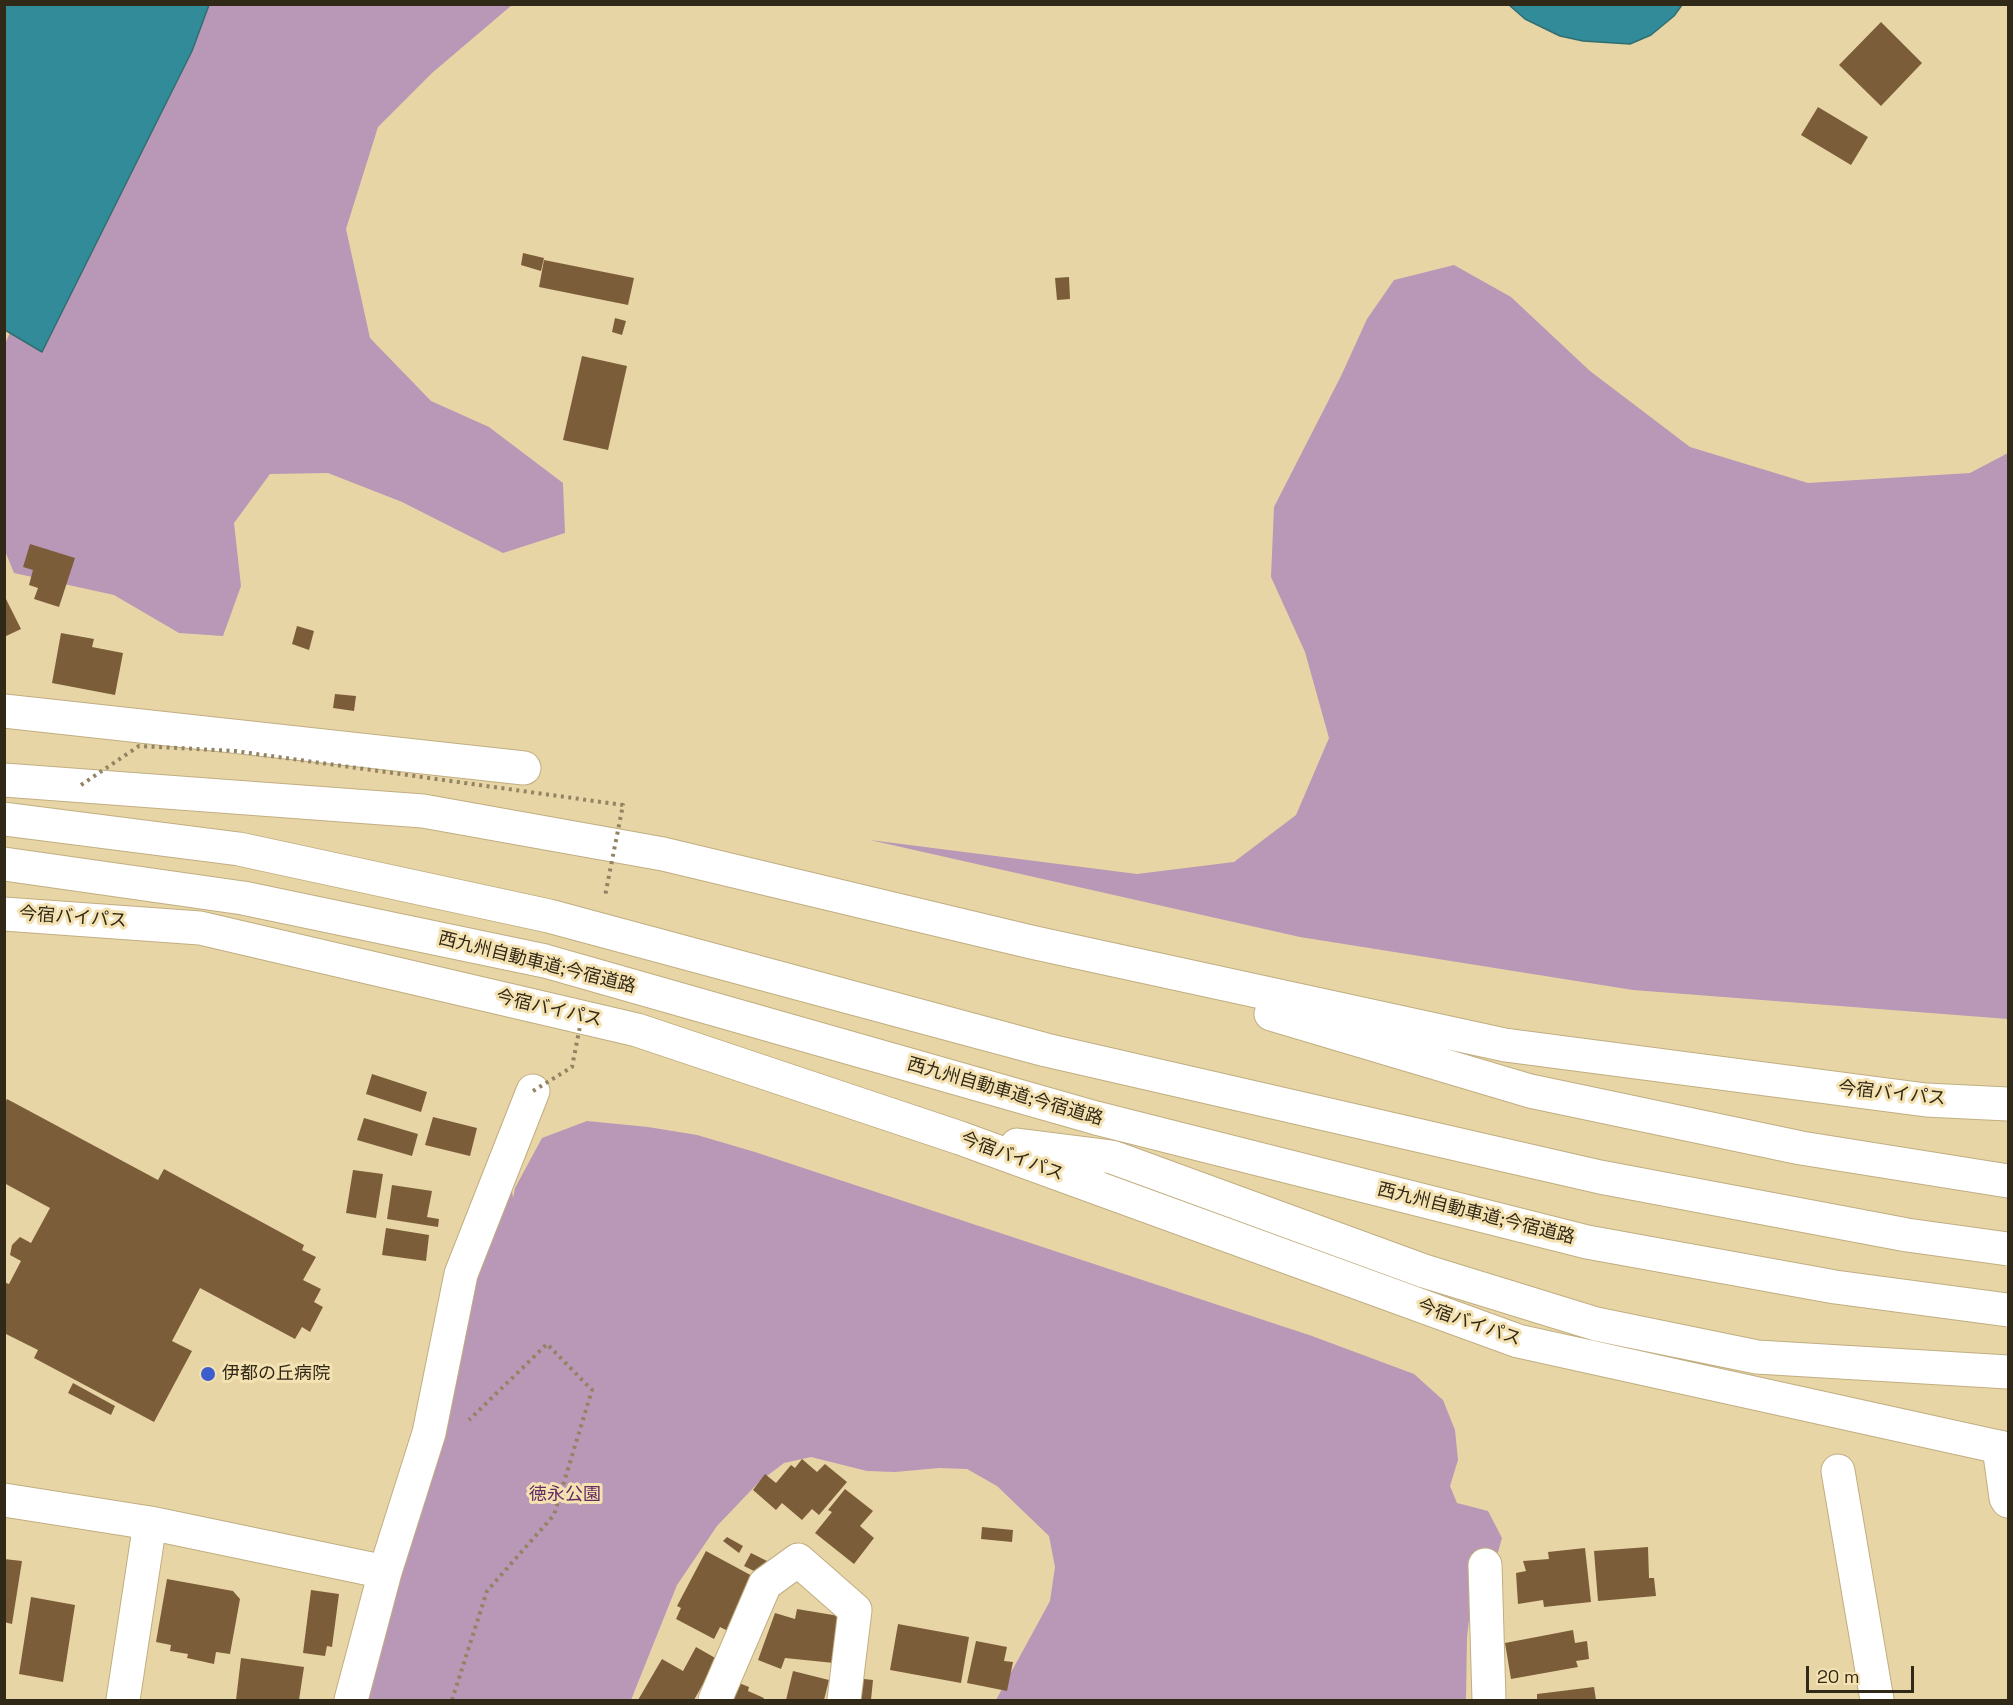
<!DOCTYPE html>
<meta charset="utf-8">
<style>
body{margin:0}
#map{position:relative;width:2013px;height:1705px;overflow:hidden;background:#e8d5a6;font-family:"Space Grotesk",sans-serif}
canvas{display:block}
.frame{position:absolute;inset:0;border:6px solid #312917;pointer-events:none}
.scale{position:absolute;left:1806px;top:1666px;width:108px;height:27px;box-sizing:border-box;border:3px solid #312917;border-top:0;padding-left:8px;font-size:18px;line-height:21px;white-space:nowrap;color:#312917;-webkit-text-stroke:4px #f5e2b3;paint-order:stroke}
</style>
<div id="map">
<canvas width="2013" height="1705"></canvas>
<div class="frame"></div>
<div class="scale">20 m</div>
</div>
<script>
const g = document.querySelector('canvas').getContext('2d');
g.lineJoin = 'round';
function paint(path, color) {
  g.fillStyle = color;
  g.fill(path, 'evenodd');
}
function poly(rows) {
  const path = new Path2D();
  for (const r of rows) {
    path.moveTo(r[0], r[1]);
    for (let i = 2; i < r.length; i += 2) path.lineTo(r[i], r[i + 1]);
  }
  return path;
}
function trace(path, color, width, dash) {
  g.strokeStyle = color;
  g.lineWidth = width;
  g.lineCap = dash ? 'butt' : 'round';
  g.setLineDash(dash || []);
  g.stroke(path);
}
function drawText(font, color, halo, rows, align = 'center') {
  g.font = font + ' "Space Grotesk","Noto Sans JP",sans-serif';
  g.lineWidth = 6;
  g.setLineDash([]);
  g.textBaseline = 'middle';
  g.strokeStyle = halo;
  g.fillStyle = color;
  for (const [text, x, y, turn = 0] of rows) {
    g.save();
    g.translate(x, y);
    g.rotate((+turn || 0) * Math.PI / 180);
    g.textAlign = isNaN(turn) ? turn : align;
    if (halo) g.strokeText(text, 0, 0);
    g.fillText(text, 0, 0);
    g.restore();
  }
}
paint(poly([
 [201,5,512,5,432,73,378,127,346,229,370,338,431,401,489,427,563,483,565,533,503,553,402,502,328,473,270,474,234,523,241,586,223,636,179,633,114,595,14,573,5,551,5,344,106,112],
 [1454,265,1511,297,1590,371,1690,447,1808,483,1970,473,2008,453,2008,1019,1633,990,1300,937,870,840,1137,874,1234,862,1296,815,1329,738,1305,652,1271,577,1274,507,1341,376,1367,319,1394,280],
 [587,1121,648,1127,697,1135,755,1152,1312,1336,1414,1374,1443,1400,1455,1430,1458,1460,1450,1486,1457,1503,1488,1511,1502,1538,1498,1552,1471,1604,1467,1637,1466,1700,996,1700,1050,1601,1055,1567,1049,1536,997,1486,967,1469,939,1468,895,1472,867,1471,811,1457,784,1463,759,1482,717,1526,677,1585,631,1700,366,1700,475,1248,512,1191,513,1198,515,1188,542,1138]
]), '#b997b7');
const water = poly([
 [5,4,209,5,192,51,42,352,5,330,5,4],
 [1509,5,1682,5,1674,16,1651,35,1630,44,1583,41,1560,36,1525,19,1509,5]
]);
paint(water, '#328b98');
trace(water, '#326e71', 1.5);
paint(poly([
 [1881,22,1922,63,1881,106,1839,65],
 [1818,107,1868,137,1851,165,1801,135],
 [523,253,544,258,541,271,521,265],
 [544,260,634,278,628,305,539,287],
 [1069,277,1070,299,1057,300,1055,278],
 [615,318,626,321,622,335,612,332],
 [582,356,627,366,608,450,563,440],
 [30,544,75,558,59,607,34,599,38,588,29,585,33,570,23,567],
 [4,595,21,629,4,637],
 [297,626,314,631,309,650,292,644],
 [61,633,94,639,92,647,123,653,115,695,52,683],
 [335,694,356,696,354,711,333,708],
 [372,1074,427,1092,421,1112,366,1094],
 [7,1099,158,1180,164,1169,304,1245,302,1250,316,1257,303,1280,321,1289,314,1302,323,1307,310,1332,302,1327,295,1339,200,1288,172,1341,192,1351,154,1422,34,1358,38,1350,4,1333,4,1282,9,1284,21,1261,10,1255,12,1245,20,1237,31,1243,50,1208,4,1183,4,1104],
 [433,1117,477,1128,470,1156,425,1145],
 [364,1118,418,1134,412,1156,357,1140],
 [353,1170,383,1174,376,1218,346,1213],
 [392,1185,432,1191,427,1217,439,1219,438,1227,387,1219],
 [386,1228,429,1235,426,1261,382,1255],
 [73,1383,115,1406,111,1415,68,1393],
 [802,1459,817,1472,825,1464,847,1482,819,1515,812,1509,802,1520,782,1503,776,1510,753,1490,765,1474,776,1483,791,1465,795,1468],
 [845,1489,873,1511,860,1526,874,1538,854,1564,815,1533,832,1512,828,1510],
 [982,1527,1013,1530,1012,1542,981,1539],
 [727,1537,743,1546,739,1553,723,1541],
 [1648,1547,1649,1578,1654,1578,1656,1596,1598,1601,1594,1551],
 [1585,1548,1591,1602,1544,1607,1543,1600,1518,1604,1516,1573,1526,1571,1523,1561,1549,1559,1548,1552],
 [706,1551,756,1578,728,1631,720,1627,714,1639,676,1619,681,1608,677,1606],
 [751,1553,767,1561,760,1574,744,1566],
 [4,1559,22,1561,12,1624,4,1622],
 [167,1579,233,1591,240,1599,230,1654,216,1652,214,1664,187,1658,188,1654,170,1651,171,1645,156,1642],
 [311,1590,339,1594,332,1647,327,1646,325,1656,303,1653],
 [31,1597,75,1605,63,1682,19,1674],
 [797,1609,839,1616,834,1663,785,1658,781,1669,758,1660,775,1613,795,1619],
 [898,1624,969,1637,961,1683,890,1670],
 [1573,1630,1575,1643,1587,1641,1589,1659,1576,1661,1578,1667,1511,1679,1505,1643],
 [976,1641,1007,1647,1004,1661,1013,1662,1007,1691,967,1683],
 [696,1647,717,1659,694,1700,638,1700,662,1659,683,1671],
 [241,1658,304,1667,299,1700,236,1700],
 [793,1671,829,1680,824,1700,786,1700],
 [856,1678,873,1680,871,1700,854,1700],
 [734,1681,749,1687,748,1691,764,1698,763,1700,727,1700],
 [1594,1687,1596,1700,1537,1700,1537,1694]
]), '#7c5d3a');
const minor = poly([
 [4,711,524,768],
 [1999,1447,2006,1498,2008,1501],
 [1838,1471,1877,1700],
 [4,1500,150,1523,385,1572],
 [1485,1565,1489,1700],
 [123,1700,150,1523],
 [351,1700,385,1572,429,1433,461,1274,533,1091],
 [715,1700,765,1584,798,1560,855,1610,844,1700]
]);
const highway = poly([
 [4,780,423,811,663,854,1031,942,1505,1045,1926,1100,2008,1104],
 [4,914,200,928,637,1030,960,1138,1518,1341,2008,1449],
 [1271,1014,1530,1091,1801,1148,2008,1181],
 [1017,1145,1112,1157,1424,1271,1596,1324,1757,1357,2008,1372]
]);
trace(minor, '#c1ae81', 35);
trace(highway, '#c1ae81', 35);
trace(poly([
 [452,1700,487,1591,554,1515,592,1390,547,1344,469,1420]
]), '#928463', 4, [3, 4.5]);
trace(minor, '#fff', 33);
trace(highway, '#fff', 33);
const highwayBridge = poly([
 [4,819,239,849,549,916,1046,1050,1600,1177,1907,1235,2008,1249],
 [4,864,243,898,545,961,1096,1118,1587,1242,1835,1287,2008,1310]
]);
trace(highwayBridge, '#c1ae81', 35, []);
trace(poly([
 [81,785,139,746,235,751,623,805,605,896],
 [533,1091,572,1067,584,1006]
]), '#928463', 4, [3, 4.5]);
trace(highwayBridge, '#fff', 33);
for (const [x, y, r, color] of [
 [208,1374,8,"#3d5cce"]
]) {
  const dot = new Path2D();
  dot.arc(x, y, r, 0, 2 * Math.PI);
  g.fillStyle = color;
  g.fill(dot);
  trace(dot, '#f5e2b3', 2);
}
drawText('18px', '#312917', '#f5e2b3', [
 ["今宿バイパス",73,918,4],
 ["西九州自動車道;今宿道路",537,963,14],
 ["今宿バイパス",549,1009,13],
 ["西九州自動車道;今宿道路",1005,1092,16],
 ["今宿バイパス",1892,1094,6],
 ["今宿バイパス",1012,1157,20],
 ["西九州自動車道;今宿道路",1476,1214,14],
 ["今宿バイパス",1469,1323,19]
]);
drawText('18px', '#312917', '#f5e2b3', [
 ["伊都の丘病院",222,1374]
], 'left');
drawText('18px', '#632962', '#f5e2b3', [
 ["徳永公園",565,1495]
]);
</script>
